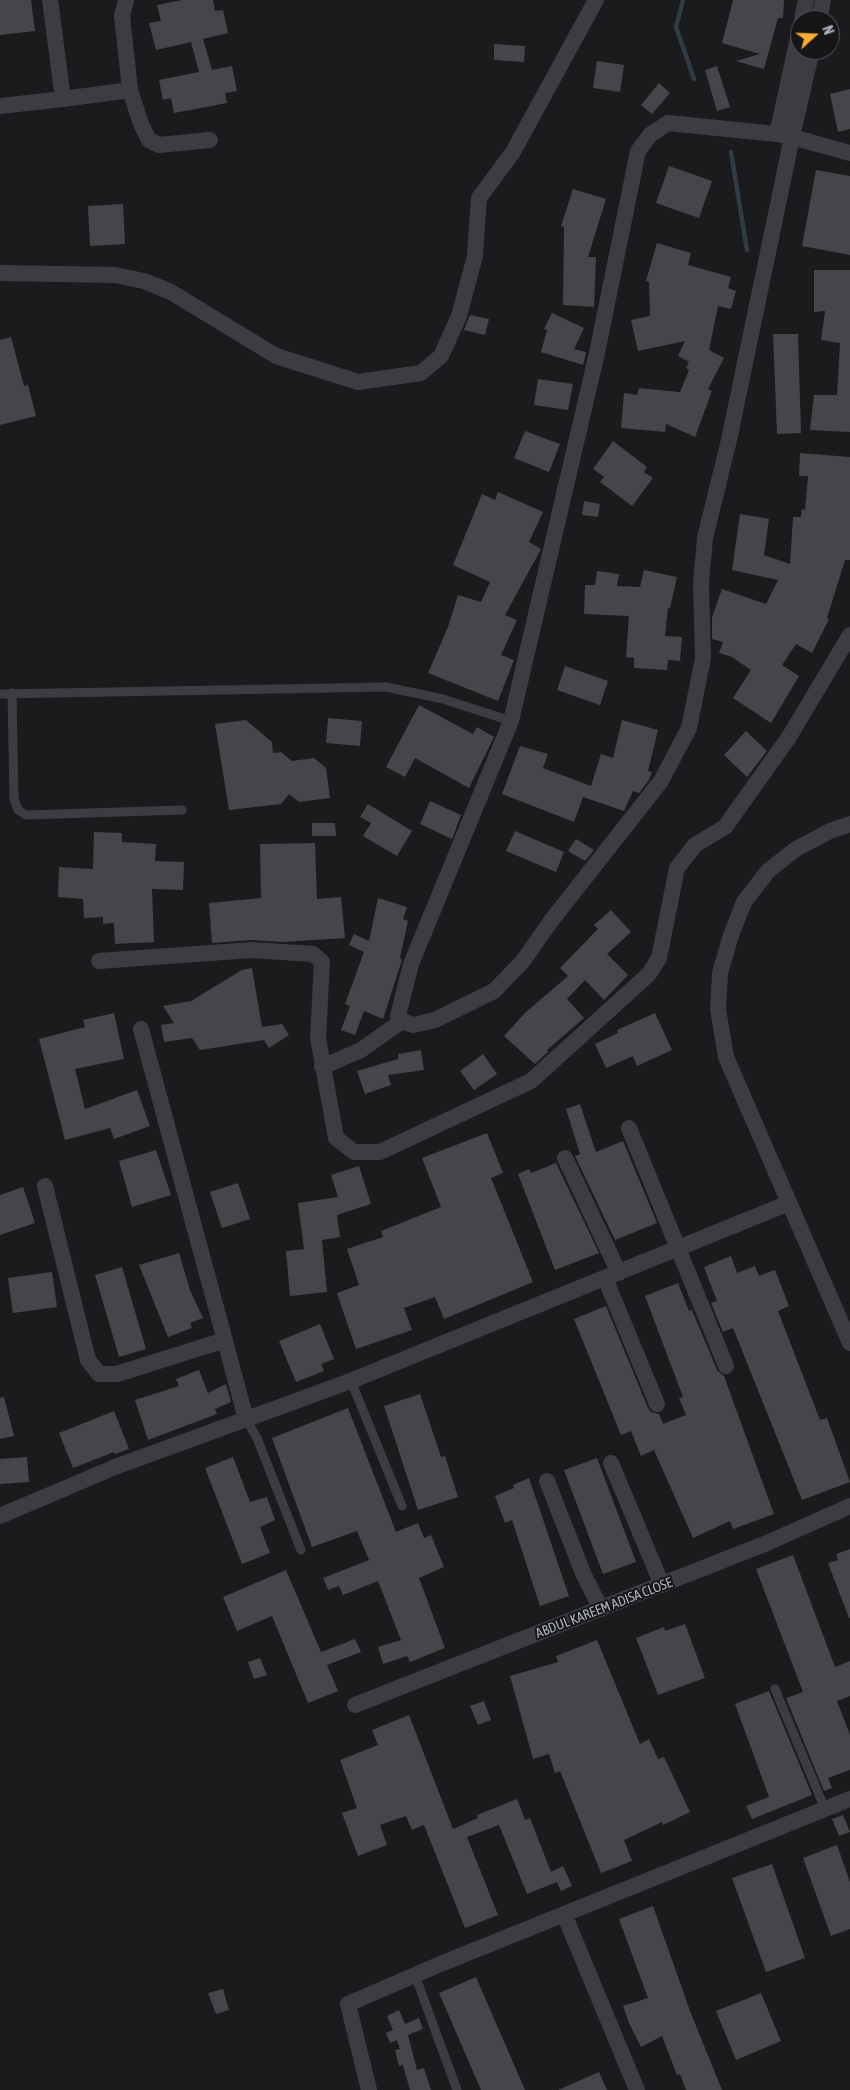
<!DOCTYPE html>
<style>
body{margin:0}
#map{position:relative;width:850px;height:2090px;overflow:hidden;background:#1b1b1d;font-family:"Asap Condensed",sans-serif}
canvas{display:block}
.north{position:absolute;left:790px;top:10px;width:50px;height:50px;box-sizing:border-box;background:#161618;border:1px solid #52555a;border-radius:50%;rotate:70deg;font-size:14px;font-weight:700;line-height:20px;text-align:center;color:#adb3bd}
.north::after{content:'';display:block;margin:auto;width:18px;height:22px;background:#faab36;clip-path:polygon(50% 0,100% 100%,50% 72%,0 100%)}
</style>
<div id="map">
<canvas width="850" height="2090"></canvas>
<div class="north">N</div>
</div>
<script>
const g = document.querySelector('canvas').getContext('2d');
g.lineJoin = 'round';
function poly(rows) {
  const path = new Path2D();
  for (const r of rows) {
    path.moveTo(r[0], r[1]);
    for (let i = 2; i < r.length; i += 2) path.lineTo(r[i], r[i + 1]);
  }
  return path;
}
function trace(path, color, width, dash) {
  g.strokeStyle = color;
  g.lineWidth = width;
  g.lineCap = dash ? 'butt' : 'round';
  g.setLineDash(dash || []);
  g.stroke(path);
}
function paint(path, color) {
  g.fillStyle = color;
  g.fill(path, 'evenodd');
}
function drawText(font, color, halo, rows, align = 'center') {
  g.font = font + ' "Asap Condensed",sans-serif';
  g.lineWidth = 4;
  g.setLineDash([]);
  g.textBaseline = 'middle';
  g.strokeStyle = halo;
  g.fillStyle = color;
  for (const [text, x, y, turn = 0] of rows) {
    g.save();
    g.translate(x, y);
    g.rotate((+turn || 0) * Math.PI / 180);
    g.textAlign = isNaN(turn) ? turn : align;
    if (halo) g.strokeText(text, 0, 0);
    g.fillText(text, 0, 0);
    g.restore();
  }
}
trace(poly([
 [683,0,676,27,694,79],
 [731,152,747,250]
]), '#303b43', 4.5);
paint(poly([
 [0,0,31,0,35,31,0,35],
 [182,0,213,0,215,11,223,10,228,33,203,39,212,70,232,66,237,91,225,93,227,103,174,113,171,98,163,100,159,80,199,72,191,42,156,50,149,23,161,21,157,5],
 [733,0,784,0,783,18,778,18,764,69,736,61,760,54,722,43],
 [494,44,525,46,524,62,494,60],
 [597,61,624,65,620,92,593,88],
 [717,66,730,107,717,111,705,70],
 [659,83,670,93,652,114,641,105],
 [850,89,850,129,838,132,830,94],
 [669,166,712,181,699,218,656,203],
 [816,170,850,176,850,255,802,246],
 [573,189,606,199,588,257,596,257,594,307,563,305,564,227,561,226],
 [123,204,125,244,90,246,88,206],
 [657,243,691,253,688,265,731,277,728,288,736,291,731,309,718,306,709,350,724,358,708,389,712,391,695,437,666,424,665,432,621,428,624,393,637,395,639,388,680,392,689,370,686,368,689,362,678,356,685,341,638,351,631,320,650,316,649,282,646,281],
 [814,270,850,270,850,432,810,430,814,395,837,395,840,343,821,340,825,311,814,312],
 [552,313,584,328,574,349,586,352,583,365,541,352,547,330,544,329],
 [470,315,489,319,485,335,464,330],
 [773,334,798,334,801,433,777,434],
 [11,337,24,386,28,385,36,416,0,425,0,340],
 [538,379,573,384,568,410,534,405],
 [525,431,560,444,549,472,514,458],
 [613,441,647,467,644,472,653,478,632,506,600,482,604,477,593,469],
 [800,453,850,457,850,560,845,560,827,618,829,619,812,653,796,644,782,665,799,676,771,723,733,698,751,670,732,657,719,653,723,642,712,639,712,617,722,589,766,604,778,580,732,570,740,514,769,519,764,555,790,564,793,517,801,517,802,509,805,510,808,476,799,476],
 [498,492,543,512,529,542,541,549,540,551,505,615,517,620,501,655,514,660,498,701,428,673,448,627,458,595,481,602,490,582,453,565,482,494,495,500],
 [584,501,600,504,598,517,582,515],
 [644,570,677,577,670,608,668,608,665,636,682,637,680,661,668,660,667,670,634,668,634,658,626,657,629,616,584,614,585,585,595,585,597,571,619,574,617,586,640,587],
 [565,666,608,681,600,705,557,690],
 [419,705,473,734,477,727,494,737,469,788,415,758,405,777,386,767],
 [328,718,362,721,360,746,326,743],
 [246,720,272,742,273,753,281,752,292,761,314,758,326,768,330,798,299,802,289,794,281,804,229,810,215,724],
 [622,720,658,730,648,771,652,772,649,780,639,793,633,791,624,811,583,797,574,822,502,794,520,746,548,754,543,768,591,786,601,754,613,758],
 [746,731,767,751,747,777,724,755],
 [430,801,461,815,452,839,420,824],
 [368,804,412,831,397,856,363,836,371,823,360,817],
 [312,823,335,823,336,836,312,836],
 [515,831,564,852,556,872,506,851],
 [94,832,122,833,122,842,156,844,155,861,184,862,183,890,152,889,154,942,115,944,114,923,103,924,103,917,84,918,83,899,58,897,59,867,93,869],
 [576,839,594,850,585,861,568,851],
 [315,843,317,899,341,897,345,938,283,942,251,940,212,943,209,903,261,898,260,844],
 [378,898,407,907,403,919,408,921,400,958,402,960,383,1019,364,1011,355,1035,341,1030,350,1006,345,1004,364,952,349,945,354,934,369,941],
 [611,910,631,932,607,954,628,975,604,1000,585,980,567,999,584,1018,547,1050,548,1052,535,1064,504,1036,525,1013,568,976,560,968,598,929,594,925],
 [252,968,262,1027,282,1024,289,1035,269,1048,264,1040,200,1050,192,1038,164,1042,161,1025,174,1023,163,1006,191,1001,242,970],
 [114,1013,124,1059,75,1069,85,1109,137,1090,150,1126,114,1139,110,1128,65,1140,39,1039,85,1027,83,1020],
 [655,1013,672,1050,637,1066,633,1056,606,1068,595,1044,618,1033,617,1030],
 [421,1050,424,1070,388,1075,391,1085,365,1094,357,1071,398,1059,398,1054],
 [483,1054,497,1074,474,1090,460,1071],
 [580,1104,596,1152,623,1141,657,1223,615,1240,575,1156,580,1154,566,1109],
 [487,1133,503,1173,491,1178,533,1282,444,1319,435,1297,404,1308,412,1330,356,1349,337,1293,359,1285,347,1249,383,1237,381,1231,441,1207,422,1158],
 [156,1150,171,1195,132,1207,119,1161],
 [556,1163,599,1253,555,1270,518,1174,529,1169,531,1173],
 [359,1166,371,1204,337,1215,340,1237,322,1240,327,1292,290,1296,286,1251,304,1249,298,1203,338,1197,331,1175],
 [238,1183,250,1219,222,1228,210,1192],
 [23,1187,35,1223,0,1235,0,1195],
 [179,1253,190,1290,203,1318,190,1323,192,1328,168,1337,139,1265],
 [731,1256,737,1273,755,1266,759,1276,775,1270,789,1306,778,1311,820,1420,827,1418,850,1482,802,1500,733,1328,723,1332,711,1303,717,1301,704,1267],
 [122,1267,146,1349,119,1357,95,1275],
 [52,1272,57,1307,13,1313,8,1278],
 [678,1283,689,1311,692,1310,717,1370,724,1376,774,1514,733,1529,730,1521,693,1538,654,1450,641,1456,631,1431,621,1435,574,1319,606,1306,648,1408,651,1412,659,1414,663,1424,686,1415,679,1398,683,1397,645,1296],
 [320,1324,334,1359,321,1364,324,1371,296,1382,279,1341],
 [199,1370,208,1393,226,1384,231,1402,215,1409,217,1414,148,1440,135,1400,179,1386,176,1379],
 [420,1394,441,1457,445,1456,458,1497,418,1510,384,1406],
 [4,1397,14,1436,0,1439,0,1398],
 [348,1408,396,1532,418,1523,424,1538,431,1535,444,1567,419,1578,445,1648,410,1662,407,1656,383,1664,378,1647,401,1640,378,1581,343,1595,339,1586,328,1590,323,1578,369,1560,357,1531,312,1547,272,1438],
 [114,1411,129,1449,115,1454,114,1452,73,1468,59,1433],
 [27,1457,29,1482,0,1484,0,1459],
 [233,1457,250,1502,267,1497,275,1520,260,1527,270,1553,242,1564,205,1468],
 [597,1458,636,1562,603,1574,564,1470],
 [529,1478,569,1596,540,1606,512,1520,505,1523,495,1496,514,1488,513,1485],
 [850,1549,850,1618,849,1618,828,1563,838,1560,836,1554],
 [793,1555,835,1667,850,1661,850,1696,837,1701,850,1735,850,1770,828,1778,832,1788,824,1791,786,1698,803,1692,756,1569],
 [286,1570,321,1652,355,1639,361,1652,327,1665,338,1691,308,1703,272,1616,237,1631,223,1597],
 [685,1624,705,1678,658,1695,636,1638,664,1627,665,1631],
 [597,1640,640,1744,649,1739,658,1759,664,1757,690,1812,663,1825,662,1822,624,1840,632,1861,601,1873,560,1771,555,1773,549,1754,533,1759,510,1676,558,1662,556,1656],
 [260,1658,267,1675,254,1679,248,1662],
 [769,1691,812,1795,752,1819,746,1806,769,1797,735,1704],
 [484,1701,491,1720,478,1725,470,1706],
 [409,1715,453,1829,478,1818,477,1815,517,1799,525,1820,530,1818,551,1872,563,1866,572,1886,561,1891,557,1882,527,1894,499,1825,467,1837,498,1915,465,1928,424,1825,412,1830,406,1816,380,1825,387,1845,358,1856,342,1813,357,1808,340,1760,378,1745,372,1730],
 [843,1815,850,1832,839,1836,832,1819],
 [837,1845,850,1882,850,1929,831,1936,803,1858],
 [772,1864,805,1958,766,1972,732,1878],
 [653,1906,690,2011,722,2090,686,2090,680,2074,677,2075,662,2036,641,2047,629,2023,623,2006,648,1998,619,1919],
 [476,1977,525,2090,481,2090,439,1993],
 [223,1989,229,2010,216,2014,208,1993],
 [761,1993,781,2041,736,2060,716,2011],
 [399,2010,405,2024,419,2018,423,2029,408,2035,417,2070,424,2068,431,2090,410,2090,403,2065,399,2066,395,2050,400,2049,397,2040,390,2043,386,2033,393,2030,387,2016],
 [599,2072,607,2090,558,2090]
]), '#45464a');
trace(poly([
 [12,693,14,799,18,810,26,815,182,810],
 [0,694,386,687,443,699,511,721],
 [351,1381,402,1506],
 [246,1419,257,1438,301,1550],
 [775,1689,825,1809],
 [415,1975,457,2090]
]), '#3c3d43', 9);
trace(poly([
 [802,20,806,0],
 [819,20,823,0],
 [812,50,792,137,729,440,705,538,701,583,703,658,689,728,661,781,551,921,523,961,494,991,435,1020,413,1025,402,1021,398,1016,411,964,511,721,597,353,638,151,650,135,668,123,777,134,792,137,850,153],
 [130,90,141,124,149,140,159,145,210,140],
 [63,99,130,90,122,16,126,0],
 [0,106,63,99,50,0],
 [777,134,800,29],
 [0,273,115,275,144,281,171,292,276,356,358,382,421,373,441,356,459,316,475,256,479,198,513,152,596,0],
 [850,824,830,831,796,849,768,871,744,902,731,935,720,973,718,1009,726,1057,850,1343],
 [99,961,252,950,313,954,322,962,318,1038,336,1138,354,1152,380,1152,531,1081,649,974,659,958,677,868,695,845,725,827,789,737,850,635],
 [141,1029,246,1419],
 [322,1067,361,1050,402,1021],
 [629,1128,726,1366],
 [565,1158,619,1273],
 [45,1186,88,1360,99,1374,117,1374,225,1340],
 [605,1278,657,1404],
 [611,1463,662,1585],
 [547,1481,583,1573,601,1609],
 [0,1516,115,1467,348,1382,789,1203],
 [355,1705,767,1543,850,1506],
 [564,1914,637,2090],
 [369,2090,348,2004,438,1965,850,1799]
]), '#3c3d43', 16);
drawText('14px', '#adb3bd', '#161618', [
 ["ABDUL KAREEM ADISA CLOSE",604,1608,-21]
]);
</script>
